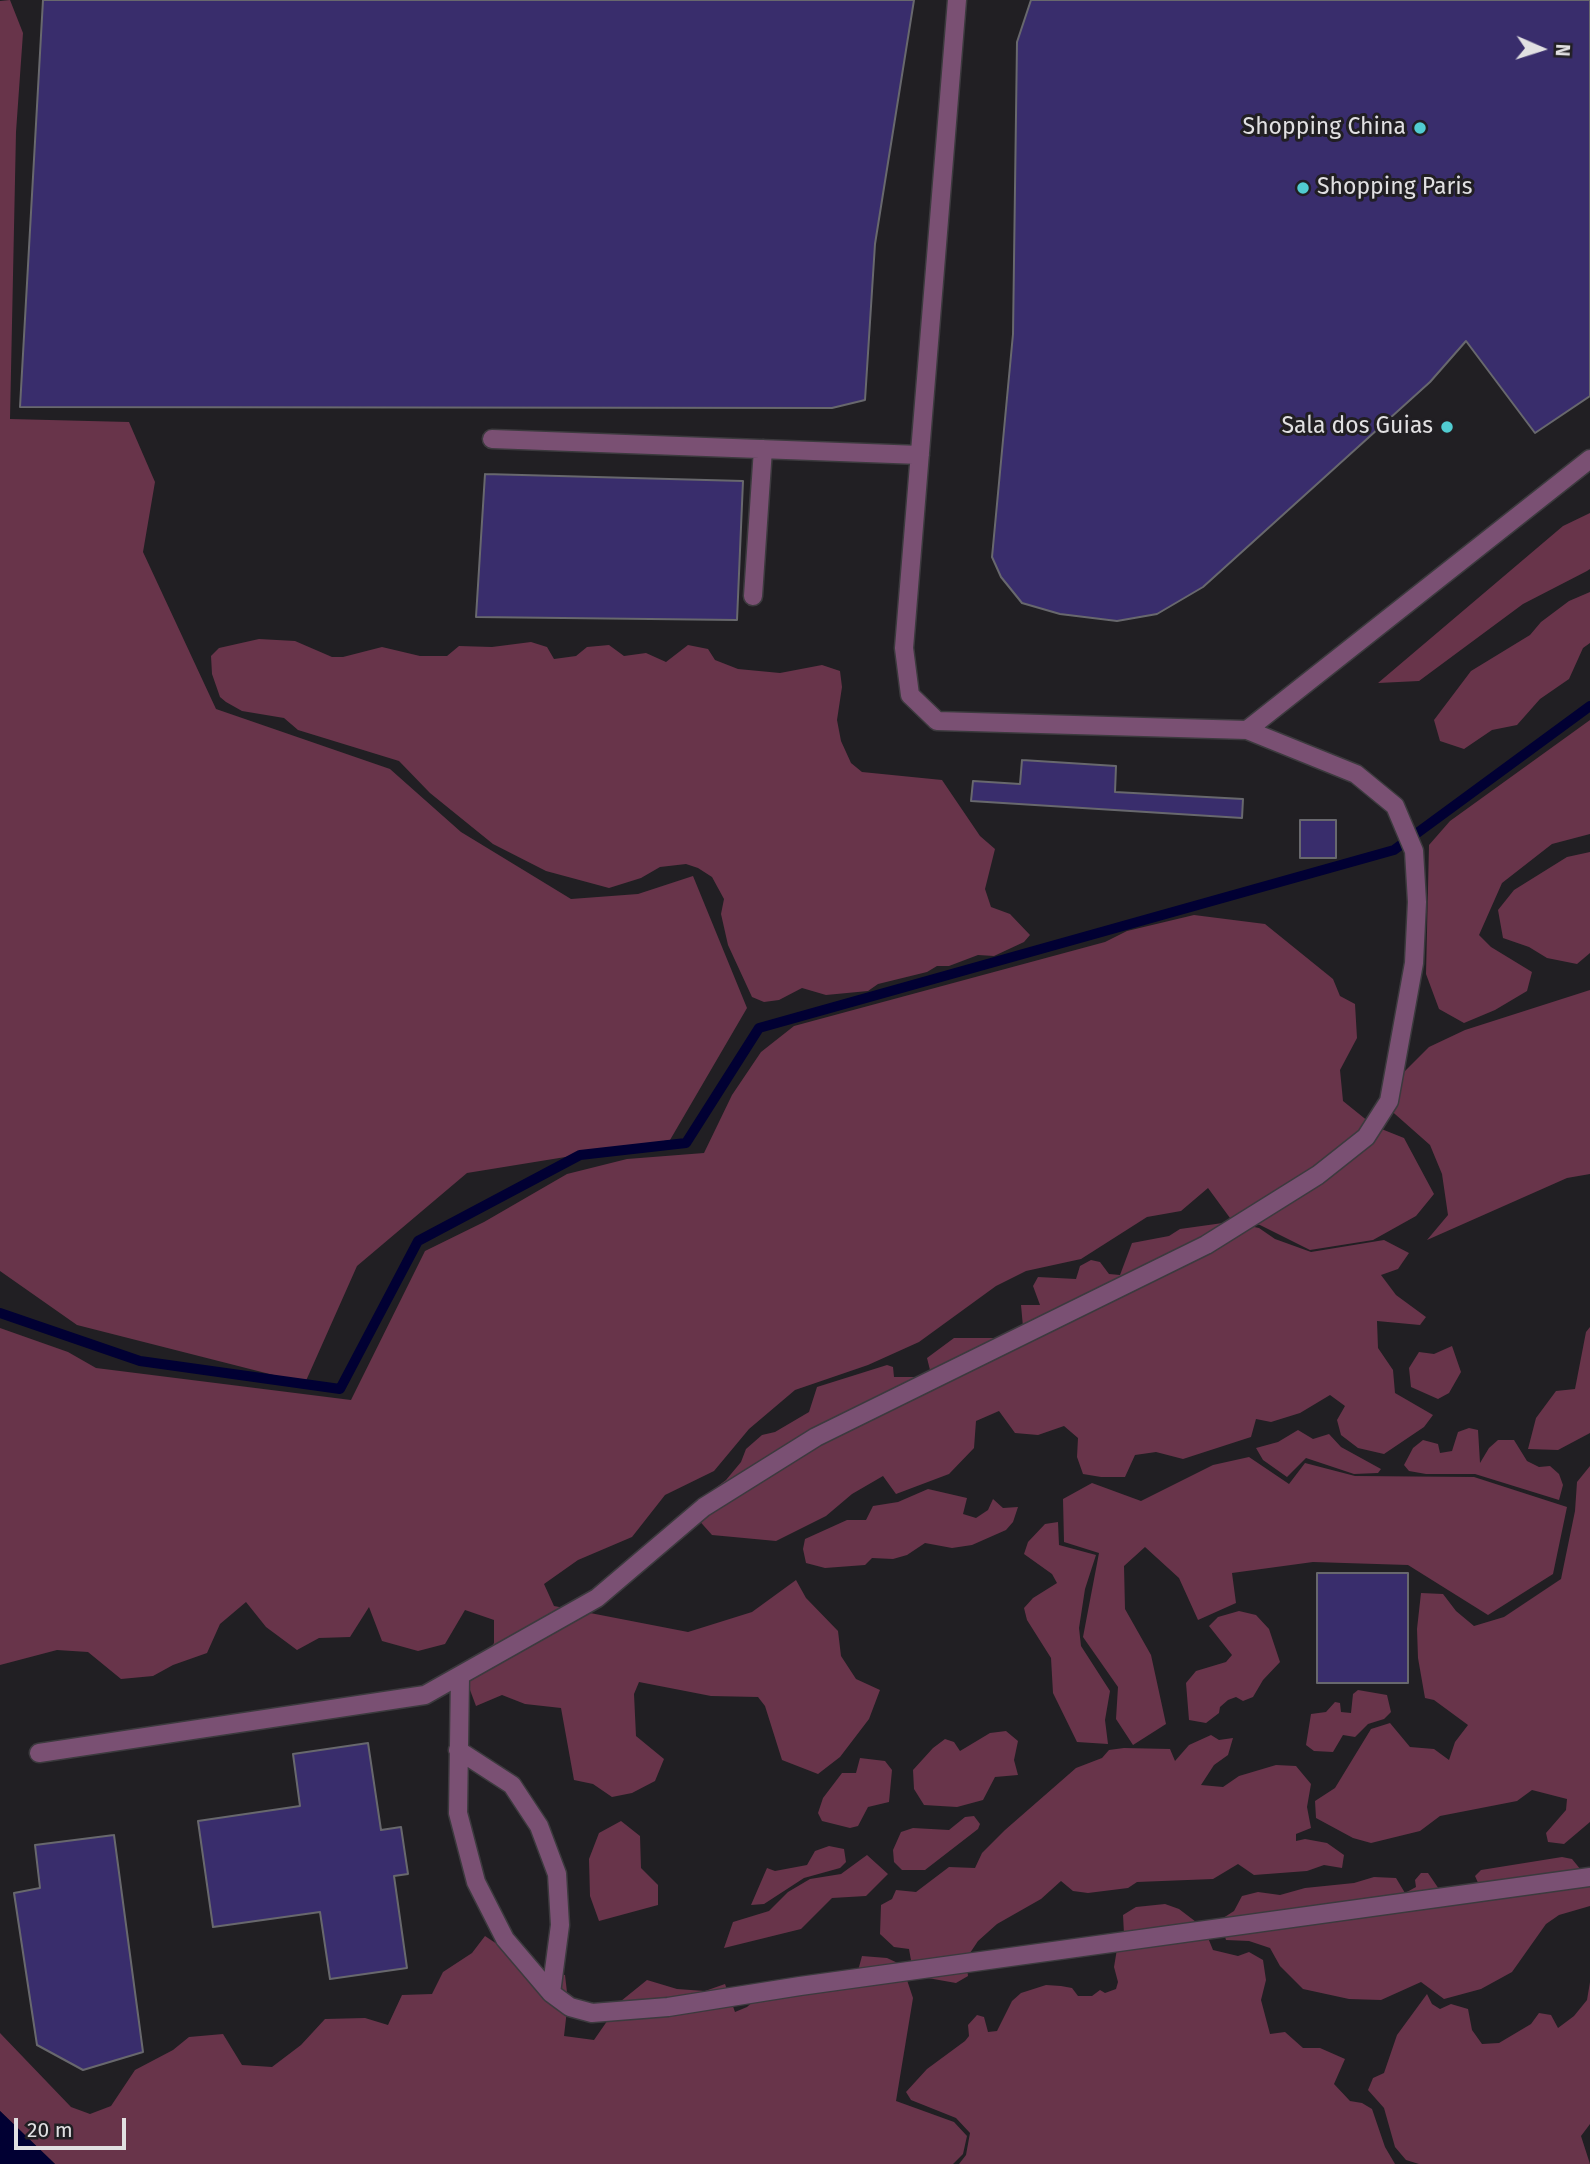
<!DOCTYPE html>
<style>
body{margin:0}
#map{position:relative;width:1590px;height:2164px;overflow:hidden;background:#211f23;font-family:"Fira Sans",sans-serif}
canvas{display:block}
.north{position:absolute;left:1506px;top:14px;width:70px;height:70px;-webkit-text-stroke:5px #211f23;paint-order:stroke;rotate:93deg;font-size:19px;font-weight:700;line-height:28px;text-align:center;color:#e1e0e2}
.north::after{content:'';display:block;margin:auto;width:24px;height:32px;background:#e1e0e2;clip-path:polygon(50% 0,100% 100%,50% 72%,0 100%)}
.scale{position:absolute;left:14px;top:2118px;width:112px;height:32px;box-sizing:border-box;border:4px solid #e1e0e2;border-top:0;padding-left:9px;font-size:21px;line-height:24px;white-space:nowrap;color:#e1e0e2;-webkit-text-stroke:5px #211f23;paint-order:stroke}
</style>
<div id="map">
<canvas width="1590" height="2164"></canvas>
<div class="north">N</div>
<div class="scale">20 m</div>
</div>
<script>
const g = document.querySelector('canvas').getContext('2d');
g.lineJoin = 'round';
function paint(path, color) {
  g.fillStyle = color;
  g.fill(path, 'evenodd');
}
function poly(rows) {
  const path = new Path2D();
  for (const r of rows) {
    path.moveTo(r[0], r[1]);
    for (let i = 2; i < r.length; i += 2) path.lineTo(r[i], r[i + 1]);
  }
  return path;
}
function trace(path, color, width, dash) {
  g.strokeStyle = color;
  g.lineWidth = width;
  g.lineCap = dash ? 'butt' : 'round';
  g.setLineDash(dash || []);
  g.stroke(path);
}
function drawText(font, color, halo, rows, align = 'center') {
  g.font = font + ' "Fira Sans",sans-serif';
  g.lineWidth = 6;
  g.setLineDash([]);
  g.textBaseline = 'middle';
  g.strokeStyle = halo;
  g.fillStyle = color;
  for (const [text, x, y, turn = 0] of rows) {
    g.save();
    g.translate(x, y);
    g.rotate((+turn || 0) * Math.PI / 180);
    g.textAlign = isNaN(turn) ? turn : align;
    if (halo) g.strokeText(text, 0, 0);
    g.fillText(text, 0, 0);
    g.restore();
  }
}
paint(poly([
 [10,0,23,33,16,132,10,419,129,422,155,482,143,552,216,709,390,769,461,832,571,899,638,894,693,876,747,1008,670,1140,467,1173,357,1266,305,1383,77,1325,0,1271,0,1],
 [1590,513,1590,569,1587,571,1523,604,1419,681,1378,683,1563,526],
 [1590,592,1590,643,1583,648,1569,679,1540,699,1517,725,1492,730,1464,749,1440,741,1434,720,1471,671,1530,635,1541,622,1569,601],
 [259,639,295,641,332,657,343,657,382,647,420,656,447,656,459,646,492,647,531,642,547,647,554,659,576,656,587,647,609,645,624,656,646,653,666,662,688,645,708,649,715,660,738,669,780,673,822,665,840,671,842,687,837,720,841,741,851,763,862,772,942,780,980,836,995,849,985,889,991,907,1010,914,1030,935,1024,942,994,956,978,955,949,966,937,966,927,972,878,984,868,991,826,995,802,988,779,1000,764,1002,752,997,728,945,721,914,724,899,712,877,698,868,686,864,660,867,641,878,609,888,546,871,493,844,430,793,399,761,298,730,284,718,242,711,226,702,220,697,212,674,211,656,219,648],
 [1590,720,1590,834,1552,844,1502,883,1479,935,1491,947,1532,972,1527,991,1495,1010,1464,1023,1439,1009,1426,974,1429,845,1450,821],
 [1590,852,1590,953,1577,964,1547,958,1529,947,1503,938,1498,910,1514,890,1567,857],
 [1194,915,1265,924,1333,979,1340,996,1355,1004,1357,1038,1340,1070,1343,1101,1374,1126,1404,1138,1434,1194,1416,1216,1373,1240,1310,1250,1260,1225,1230,1218,1208,1188,1181,1211,1147,1217,1081,1259,1026,1271,996,1286,919,1342,868,1365,795,1390,749,1429,714,1471,665,1495,632,1537,578,1560,544,1584,554,1606,688,1632,752,1612,796,1580,806,1598,838,1631,841,1656,856,1679,880,1690,869,1719,840,1757,818,1774,782,1760,765,1706,758,1697,711,1696,639,1682,634,1694,636,1736,664,1759,655,1781,632,1793,612,1797,593,1784,574,1780,561,1708,525,1704,502,1695,476,1706,467,1682,494,1643,494,1620,465,1610,445,1644,418,1651,382,1641,369,1607,350,1637,319,1638,297,1650,266,1627,246,1602,220,1624,207,1653,173,1665,153,1676,121,1679,88,1652,57,1650,0,1665,0,1328,68,1352,96,1368,351,1400,425,1251,484,1222,567,1174,627,1159,704,1153,732,1095,761,1052,794,1026,1105,942,1127,931],
 [1590,990,1590,1174,1567,1178,1427,1240,1448,1215,1442,1174,1430,1145,1387,1107,1399,1077,1429,1047,1465,1030],
 [1230,1222,1259,1228,1275,1239,1311,1252,1384,1240,1409,1253,1398,1269,1381,1275,1396,1295,1426,1317,1420,1325,1377,1321,1378,1348,1393,1370,1395,1393,1433,1415,1424,1427,1384,1454,1358,1448,1341,1435,1337,1420,1345,1406,1330,1395,1300,1413,1271,1422,1256,1419,1251,1437,1183,1459,1156,1452,1135,1455,1125,1477,1101,1477,1083,1474,1077,1457,1078,1438,1064,1426,1038,1435,1015,1433,999,1411,976,1421,974,1448,949,1474,896,1494,883,1476,852,1494,826,1516,776,1541,712,1535,696,1517,698,1501,726,1480,741,1462,746,1449,762,1435,775,1432,809,1412,817,1387,887,1365,893,1367,894,1377,921,1377,930,1370,927,1358,954,1338,1000,1338,1023,1327,1021,1305,1040,1305,1033,1286,1038,1277,1076,1279,1080,1266,1091,1260,1100,1262,1109,1274,1120,1275,1132,1243,1169,1236,1180,1229],
 [1590,1327,1590,1433,1558,1450,1528,1449,1536,1418,1556,1391,1575,1389,1586,1332],
 [1452,1346,1461,1372,1449,1393,1438,1399,1411,1387,1409,1368,1419,1352,1434,1354],
 [1469,1428,1478,1430,1480,1463,1489,1448,1498,1440,1514,1440,1527,1461,1539,1467,1550,1466,1559,1474,1563,1485,1559,1500,1475,1474,1426,1474,1409,1471,1404,1465,1413,1448,1423,1440,1438,1444,1440,1453,1452,1451,1458,1432],
 [1298,1430,1313,1439,1329,1434,1341,1447,1381,1469,1378,1473,1354,1474,1306,1458,1287,1477,1263,1460,1256,1448,1278,1442],
 [1249,1457,1289,1484,1305,1463,1355,1476,1474,1477,1567,1507,1553,1574,1488,1615,1408,1565,1313,1562,1232,1573,1236,1603,1198,1620,1179,1578,1145,1547,1124,1566,1125,1609,1151,1655,1166,1724,1133,1745,1116,1719,1118,1687,1083,1637,1099,1553,1064,1542,1063,1499,1092,1483,1141,1501,1213,1465],
 [1590,1466,1590,1822,1564,1844,1548,1842,1546,1833,1566,1810,1567,1799,1532,1790,1517,1801,1440,1816,1420,1831,1371,1843,1353,1838,1316,1818,1315,1801,1335,1788,1371,1729,1390,1723,1410,1747,1434,1749,1449,1760,1455,1742,1468,1725,1434,1700,1425,1698,1418,1658,1417,1629,1421,1593,1443,1594,1456,1611,1474,1626,1504,1617,1561,1579,1575,1511,1577,1482],
 [928,1489,967,1498,963,1514,976,1518,988,1510,993,1499,1003,1508,1018,1507,1013,1522,1006,1530,972,1545,952,1548,925,1543,907,1555,893,1559,872,1558,865,1565,825,1568,806,1563,803,1549,805,1539,847,1520,866,1520,873,1506,898,1502],
 [1058,1522,1059,1545,1096,1555,1085,1589,1079,1628,1081,1646,1110,1691,1105,1720,1108,1744,1077,1742,1053,1693,1051,1658,1027,1620,1024,1608,1033,1598,1057,1583,1052,1574,1024,1554,1028,1542,1045,1524],
 [1239,1611,1256,1615,1269,1629,1280,1662,1263,1680,1253,1697,1243,1701,1236,1697,1228,1700,1220,1707,1219,1713,1206,1723,1189,1720,1186,1683,1196,1671,1226,1662,1232,1655,1209,1626,1218,1617],
 [1358,1690,1387,1695,1391,1712,1384,1719,1368,1724,1355,1737,1343,1735,1333,1752,1314,1751,1306,1745,1311,1714,1326,1712,1335,1702,1340,1703,1341,1712,1351,1713,1353,1694],
 [1006,1731,1018,1741,1014,1760,1018,1775,995,1777,983,1800,957,1807,924,1805,914,1789,913,1770,933,1748,945,1739,954,1742,960,1751,990,1733],
 [1211,1735,1219,1740,1233,1738,1228,1755,1214,1765,1201,1785,1223,1787,1239,1776,1276,1765,1296,1766,1311,1784,1307,1807,1311,1828,1296,1834,1296,1841,1305,1839,1327,1843,1344,1855,1342,1868,1324,1865,1307,1871,1254,1875,1238,1864,1213,1879,1137,1882,1128,1888,1088,1893,1073,1891,1061,1881,1041,1899,997,1924,978,1941,966,1959,968,1976,956,1983,922,1977,912,1966,909,1949,894,1947,880,1934,881,1905,892,1899,896,1890,916,1892,949,1867,975,1868,982,1853,1005,1830,1076,1768,1102,1758,1109,1750,1124,1748,1170,1749,1175,1761,1189,1745],
 [860,1758,885,1761,892,1770,889,1802,868,1807,858,1826,850,1828,822,1821,818,1813,823,1798,842,1773,856,1773],
 [974,1816,980,1824,978,1829,925,1870,902,1870,894,1862,893,1850,901,1832,913,1828,949,1830,965,1817],
 [621,1821,640,1836,641,1868,658,1885,658,1905,599,1921,590,1896,589,1859,599,1833],
 [829,1846,844,1849,846,1862,840,1868,804,1878,764,1904,751,1905,767,1868,775,1871,807,1865,815,1851],
 [867,1855,888,1874,866,1896,832,1898,801,1929,724,1948,733,1922,769,1911,788,1892,810,1879,841,1874],
 [1562,1857,1572,1859,1590,1881,1590,1906,1559,1915,1546,1924,1512,1972,1481,1989,1444,1999,1421,1982,1381,2000,1349,1999,1303,1989,1280,1966,1270,1948,1249,1941,1226,1940,1220,1920,1234,1911,1242,1896,1258,1892,1280,1895,1305,1888,1354,1883,1374,1877,1396,1878,1405,1893,1416,1887,1415,1880,1421,1873,1428,1873,1441,1892,1479,1885,1475,1876,1481,1870],
 [1165,1904,1179,1909,1204,1928,1213,1950,1238,1956,1249,1952,1263,1960,1266,1980,1261,2000,1270,2034,1285,2032,1303,2048,1320,2048,1345,2059,1334,2084,1350,2101,1362,2103,1372,2109,1385,2147,1395,2164,959,2164,966,2155,970,2133,956,2118,911,2100,906,2092,927,2069,965,2041,969,2036,968,2025,977,2015,984,2017,988,2032,997,2031,1012,2001,1021,1993,1046,1985,1061,1986,1072,1988,1078,1996,1092,1996,1100,1990,1105,1993,1116,1989,1118,1982,1114,1967,1118,1943,1124,1934,1123,1915,1136,1907],
 [485,1936,530,1966,565,1975,568,2001,564,2036,594,2040,621,2001,647,1980,677,1989,705,1991,725,1984,735,2012,747,2007,765,1991,856,1978,862,1956,887,1958,902,1965,913,1998,896,2101,954,2122,967,2136,963,2154,953,2164,55,2164,0,2111,0,2033,71,2107,90,2114,111,2106,135,2070,173,2050,189,2037,223,2034,242,2065,272,2067,301,2045,325,2019,365,2018,388,2025,402,1995,432,1994,443,1972,472,1953],
 [1590,1982,1590,2124,1581,2136,1590,2164,1419,2164,1406,2160,1395,2147,1384,2108,1368,2090,1373,2078,1384,2073,1397,2035,1427,1994,1432,2004,1440,2009,1451,2004,1468,2009,1472,2030,1482,2044,1499,2043,1531,2024,1539,2013,1551,2015,1558,2028,1574,2016,1587,2000]
]), '#68344a');
paint(poly([
 [0,2111,55,2164,0,2164]
]), '#010033');
trace(poly([
 [0,1313,140,1361,340,1389,418,1241,580,1155,686,1143,759,1028,1394,850,1590,706]
]), '#010033', 10);
const building = poly([
 [43,0,914,0,875,244,865,400,832,408,20,407,43,0],
 [1031,0,1590,0,1590,396,1535,433,1466,341,1430,382,1203,587,1157,614,1117,621,1060,614,1022,603,1001,577,992,557,1013,334,1017,42,1031,0],
 [485,474,743,481,737,620,476,617,485,474],
 [1022,760,1116,766,1115,792,1243,799,1242,818,971,801,973,781,1020,784,1022,760],
 [1300,820,1336,820,1336,858,1300,858,1300,820],
 [1317,1573,1408,1573,1408,1683,1317,1683,1317,1573],
 [368,1743,381,1830,401,1827,408,1874,394,1876,407,1968,330,1979,320,1912,213,1927,198,1821,300,1806,293,1754,368,1743],
 [114,1835,143,2052,83,2070,37,2045,14,1893,40,1888,35,1845,114,1835]
]);
paint(building, '#392d6c');
trace(building, '#68686d', 2);
const service = poly([
 [957,0,904,648,910,695,937,721,1247,730,1590,459],
 [492,439,920,455],
 [753,596,763,449],
 [460,1677,458,1813,476,1882,505,1939,551,1993,570,2007,592,2013,668,2007,800,1986,1590,1877],
 [458,1750,512,1785,539,1826,557,1874,560,1925,551,1993],
 [39,1753,425,1695,597,1598,704,1507,816,1437,1206,1245,1318,1175,1366,1137,1389,1101,1414,963,1417,902,1414,851,1395,806,1356,774,1247,730]
]);
trace(service, '#3c3a3e', 21);
trace(service, '#7a5073', 18);
for (const [x, y, r, color] of [
 [1420,128,7,"#51ccd1"],
 [1303,188,7,"#51ccd1"],
 [1447,427,7,"#51ccd1"]
]) {
  const dot = new Path2D();
  dot.arc(x, y, r, 0, 2 * Math.PI);
  g.fillStyle = color;
  g.fill(dot);
  trace(dot, '#211f23', 2.5);
}
drawText('23px', '#e1e0e2', '#211f23', [
 ["Shopping China",1406,128],
 ["Shopping Paris",1317,188,"left"],
 ["Sala dos Guias",1433,427]
], 'right');
</script>
